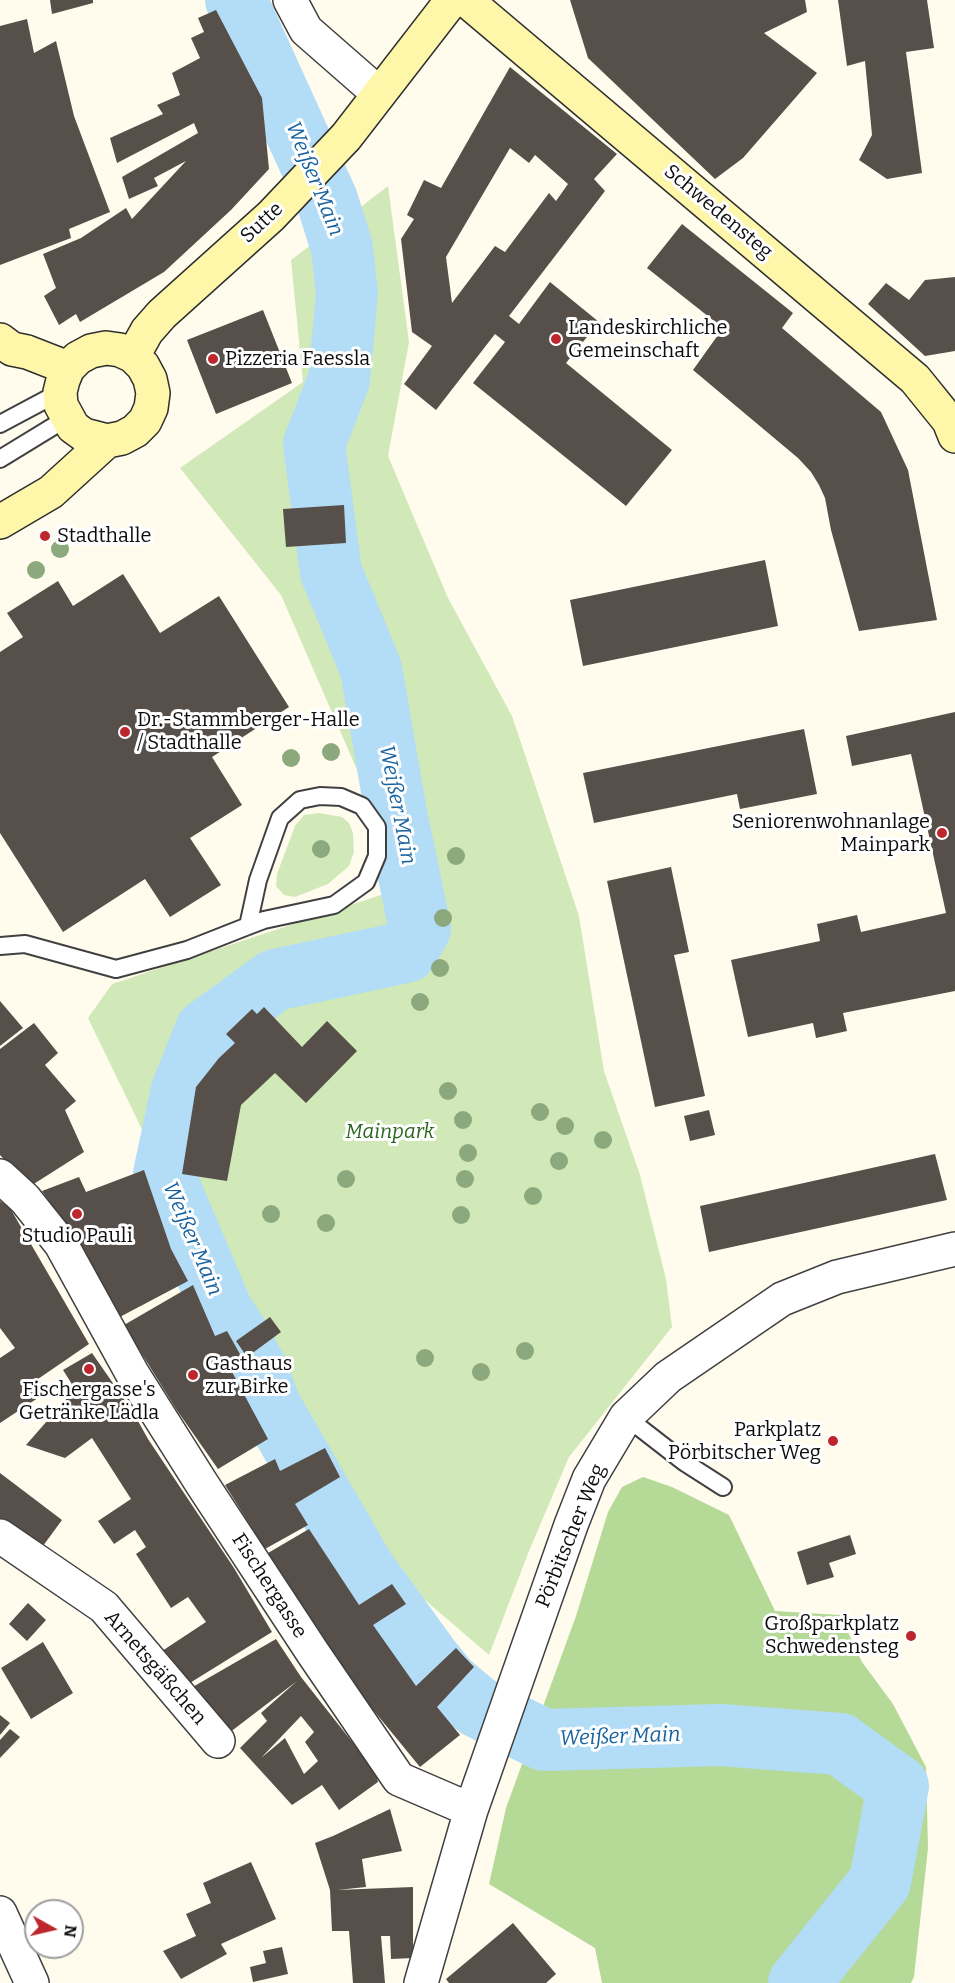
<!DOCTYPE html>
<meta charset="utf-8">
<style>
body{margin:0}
#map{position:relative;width:955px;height:1983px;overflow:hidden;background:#fffcee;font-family:Bitter,serif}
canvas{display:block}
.north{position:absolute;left:24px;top:1899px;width:60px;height:60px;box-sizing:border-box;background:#fff;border:2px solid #9e9e9e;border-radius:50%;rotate:98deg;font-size:16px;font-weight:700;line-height:24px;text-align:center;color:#0d0d0d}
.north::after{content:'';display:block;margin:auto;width:21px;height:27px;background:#bd262c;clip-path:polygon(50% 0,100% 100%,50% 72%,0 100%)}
</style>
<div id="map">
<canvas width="955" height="1983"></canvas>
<div class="north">N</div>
</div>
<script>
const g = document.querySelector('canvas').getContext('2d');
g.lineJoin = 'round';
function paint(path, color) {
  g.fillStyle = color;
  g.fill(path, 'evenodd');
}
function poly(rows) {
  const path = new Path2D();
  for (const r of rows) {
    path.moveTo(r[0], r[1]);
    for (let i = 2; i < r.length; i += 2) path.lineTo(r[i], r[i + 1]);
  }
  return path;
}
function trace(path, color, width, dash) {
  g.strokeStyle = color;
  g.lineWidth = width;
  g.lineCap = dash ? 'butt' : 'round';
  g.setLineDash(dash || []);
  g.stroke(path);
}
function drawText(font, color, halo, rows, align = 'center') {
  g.font = font + ' Bitter,serif';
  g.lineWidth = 6;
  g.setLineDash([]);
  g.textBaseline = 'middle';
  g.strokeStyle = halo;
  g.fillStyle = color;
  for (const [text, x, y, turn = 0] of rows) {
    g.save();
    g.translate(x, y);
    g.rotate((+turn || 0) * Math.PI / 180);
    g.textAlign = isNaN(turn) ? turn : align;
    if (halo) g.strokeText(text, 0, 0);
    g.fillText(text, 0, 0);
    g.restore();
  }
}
paint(poly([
 [388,186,409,342,388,456,448,598,512,716,579,916,604,1071,640,1175,666,1279,672,1327,569,1457,529,1551,489,1655,390,1570,316,1457,231,1313,88,1018,112,984,399,889,364,786,281,595,180,468,303,382,291,260],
 [319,813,342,817,349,823,353,833,354,852,349,866,328,884,295,897,284,895,276,886,277,874,295,826,304,815]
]), '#d1e9b8');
paint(poly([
 [643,1477,672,1487,729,1515,775,1611,840,1615,862,1662,893,1704,926,1767,928,1848,914,1977,911,1983,602,1983,595,1948,489,1884,506,1808,576,1616,608,1512,622,1487]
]), '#b5da97');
trace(poly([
 [236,0,327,200,342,248,347,294,339,380,314,444,331,572,371,669,396,813,420,929,406,952,275,980,206,1030,182,1090,164,1174,223,1313,239,1337,257,1371,270,1406,364,1569,430,1660,448,1682,478,1707,544,1740,720,1735,840,1744,898,1786,880,1882,799,1983]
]), '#b3dcf6', 62);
paint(poly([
 [50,0,93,0,93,3,52,14],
 [570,0,805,0,807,12,764,33,817,73,743,158,715,179,588,58],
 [838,0,927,0,934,48,906,52,922,173,887,179,859,160,872,135,865,61,847,66],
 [216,10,262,98,269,169,231,210,164,272,80,322,76,314,59,325,44,296,56,288,43,254,81,238,126,208,132,219,186,161,154,178,158,186,129,199,122,177,198,133,194,123,117,163,110,138,163,114,157,105,180,95,172,73,200,58,191,38,204,32,198,18],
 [27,19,34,53,56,41,74,116,110,212,69,229,71,238,0,265,0,26],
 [510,67,617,154,594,179,605,191,509,316,519,324,550,282,599,322,566,363,672,450,626,506,473,383,505,342,495,334,436,410,404,384,432,346,412,332,401,239,414,219,407,215,424,180,441,188],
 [510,148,529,163,535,155,568,184,556,201,549,193,505,252,495,246,452,303,446,257],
 [682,224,793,313,782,328,881,412,908,470,937,620,859,631,831,530,825,498,819,485,811,472,798,458,693,370,723,328,647,268],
 [955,277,955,351,925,356,868,304,886,283,909,300,925,280],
 [263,310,292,383,216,414,187,340],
 [344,505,346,543,286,547,283,509],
 [765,560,778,626,583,666,570,600],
 [123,574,160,633,219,596,289,707,212,757,242,805,190,838,221,885,170,917,145,879,63,932,0,833,0,652,23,637,7,613,58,581,73,606],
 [955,712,955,991,843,1013,847,1031,816,1038,813,1023,748,1037,731,960,820,941,817,924,857,915,861,932,946,913,911,754,852,766,846,736],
 [804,729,817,794,740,809,737,794,594,823,583,773],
 [671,867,689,952,674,955,705,1096,655,1107,607,881],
 [0,1001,23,1028,0,1046],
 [264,1007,302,1047,327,1021,357,1051,306,1103,275,1073,241,1105,227,1181,182,1174,196,1087,219,1058,235,1043,226,1034,252,1009,257,1014],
 [34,1023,58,1053,45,1065,76,1101,65,1110,84,1152,29,1187,0,1155,0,1049],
 [709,1110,715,1135,690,1141,684,1116],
 [935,1154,947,1200,709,1252,700,1206],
 [144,1170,171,1249,188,1281,116,1319,73,1236,42,1191,79,1177,86,1192],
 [0,1201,10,1208,89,1344,38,1379,47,1392,0,1423,0,1358,15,1348,0,1328],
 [193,1285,215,1336,227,1331,245,1363,232,1372,268,1439,218,1469,176,1409,124,1325],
 [270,1317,281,1332,247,1357,236,1341],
 [92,1353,133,1412,148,1439,234,1568,272,1632,185,1686,159,1653,206,1622,188,1597,171,1608,136,1554,146,1547,135,1530,114,1544,98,1521,131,1499,92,1438,65,1458,26,1445,75,1389,63,1370],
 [325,1448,340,1477,295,1504,308,1525,265,1549,225,1485,275,1459,280,1471],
 [0,1473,62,1520,40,1550,0,1520],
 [309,1529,359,1605,392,1584,406,1604,373,1625,416,1686,456,1648,474,1667,437,1707,460,1735,420,1767,356,1689,268,1553],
 [850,1535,856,1554,829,1563,834,1577,807,1585,797,1552],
 [28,1603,46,1620,27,1641,9,1624],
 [276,1639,301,1677,375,1771,378,1782,339,1810,322,1785,292,1805,240,1748,267,1721,261,1713,297,1681,225,1736,184,1692],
 [301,1716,314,1732,305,1742,318,1761,304,1774,285,1738,261,1758],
 [43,1642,73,1693,31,1719,1,1668],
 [0,1715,10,1723,0,1735],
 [10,1729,20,1737,0,1758,0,1740],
 [390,1809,402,1851,362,1859,366,1887,337,1890,413,1887,413,1958,391,1959,390,1936,381,1936,385,1983,353,1983,349,1931,332,1931,330,1890,315,1843,333,1836],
 [251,1862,276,1919,221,1944,227,1954,181,1979,163,1951,196,1936,186,1914,211,1903,203,1883],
 [513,1923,556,1974,546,1983,449,1983,446,1979],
 [282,1947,288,1974,253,1982,250,1967,266,1963,263,1951]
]), '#564f4a');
const lane = poly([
 [0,424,60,392],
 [0,459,67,418],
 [0,946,25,944,116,969,187,950,248,926,264,920,334,905,366,882,377,856,377,827,362,806,341,797,320,796,300,800,280,818,258,880,248,926],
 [626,1417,684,1462,723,1487]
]);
const street = poly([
 [290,0,306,30,378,93],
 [0,1176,25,1199,61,1244,132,1373,202,1484,313,1653,399,1779,471,1810],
 [0,1536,104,1607,218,1741],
 [0,1913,32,1983],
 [421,1983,471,1810,571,1525,589,1479,626,1417,668,1377,782,1299,837,1277,955,1249]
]);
const secondary = poly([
 [466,0,915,379,949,421,955,436],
 [0,340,12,349,27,352,68,368],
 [133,356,147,331,162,314,271,216,346,137,452,0],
 [0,522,51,492,107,441,122,438,135,431,145,421,151,408,153,393,150,379,143,366,133,356,120,350,106,348,91,351,78,358,68,368,63,380,60,392,61,405,73,427,84,435,107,441]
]);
trace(lane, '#404040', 20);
trace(street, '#404040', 36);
trace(secondary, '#2f2f2f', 36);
trace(lane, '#fff', 16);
trace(street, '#fff', 33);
trace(secondary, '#fef6a9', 33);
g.fillStyle = '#8ba97c';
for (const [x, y] of [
 [60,549],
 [36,570],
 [331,752],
 [291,758],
 [321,849],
 [456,856],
 [443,918],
 [440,968],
 [420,1002],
 [448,1091],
 [540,1112],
 [463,1120],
 [565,1126],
 [603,1140],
 [468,1153],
 [559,1161],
 [346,1179],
 [465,1179],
 [533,1196],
 [271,1214],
 [461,1215],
 [326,1223],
 [525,1351],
 [425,1358],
 [481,1372]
]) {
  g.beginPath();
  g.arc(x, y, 9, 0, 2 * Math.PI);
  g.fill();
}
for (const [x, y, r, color] of [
 [556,339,6,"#bd262c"],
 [213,359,6,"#bd262c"],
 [45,536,6,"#bd262c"],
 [125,732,6,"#bd262c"],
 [942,833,6,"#bd262c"],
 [77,1214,6,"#bd262c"],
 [89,1369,6,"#bd262c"],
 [193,1375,6,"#bd262c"],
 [833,1441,6,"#bd262c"],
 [911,1636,6,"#bd262c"]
]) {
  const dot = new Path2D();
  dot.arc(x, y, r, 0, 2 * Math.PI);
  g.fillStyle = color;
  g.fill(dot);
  trace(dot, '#fff', 2);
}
drawText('20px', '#0d0d0d', '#fff', [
 ["Schwedensteg",718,212,40],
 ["Sutte",262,223,-43],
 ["Pörbitscher Weg",571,1536,-68],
 ["Fischergasse",269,1586,57],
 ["Arnetsgäßchen",155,1668,49]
]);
drawText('20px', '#0d0d0d', '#fff', [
 ["Landeskirchliche",568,328],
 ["Gemeinschaft",568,351],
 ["Pizzeria Faessla",225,359],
 ["Stadthalle",57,536],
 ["Dr.-Stammberger-Halle",137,720],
 ["/ Stadthalle",137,743],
 ["Seniorenwohnanlage",930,822,"right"],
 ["Mainpark",930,845,"right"],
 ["Studio Pauli",77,1236,"center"],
 ["Gasthaus",205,1364],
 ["zur Birke",205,1387],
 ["Fischergasse's",89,1390,"center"],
 ["Getränke Lädla",89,1413,"center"],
 ["Parkplatz",821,1430,"right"],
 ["Pörbitscher Weg",821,1453,"right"],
 ["Großparkplatz",899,1624,"right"],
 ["Schwedensteg",899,1647,"right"]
], 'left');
drawText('italic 20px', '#2c651e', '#fff', [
 ["Mainpark",390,1132]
]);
drawText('italic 21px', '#17629f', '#fff', [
 ["Weißer Main",314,179,68],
 ["Weißer Main",397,805,79],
 ["Weißer Main",192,1239,67],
 ["Weißer Main",620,1737,-2]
]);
</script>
